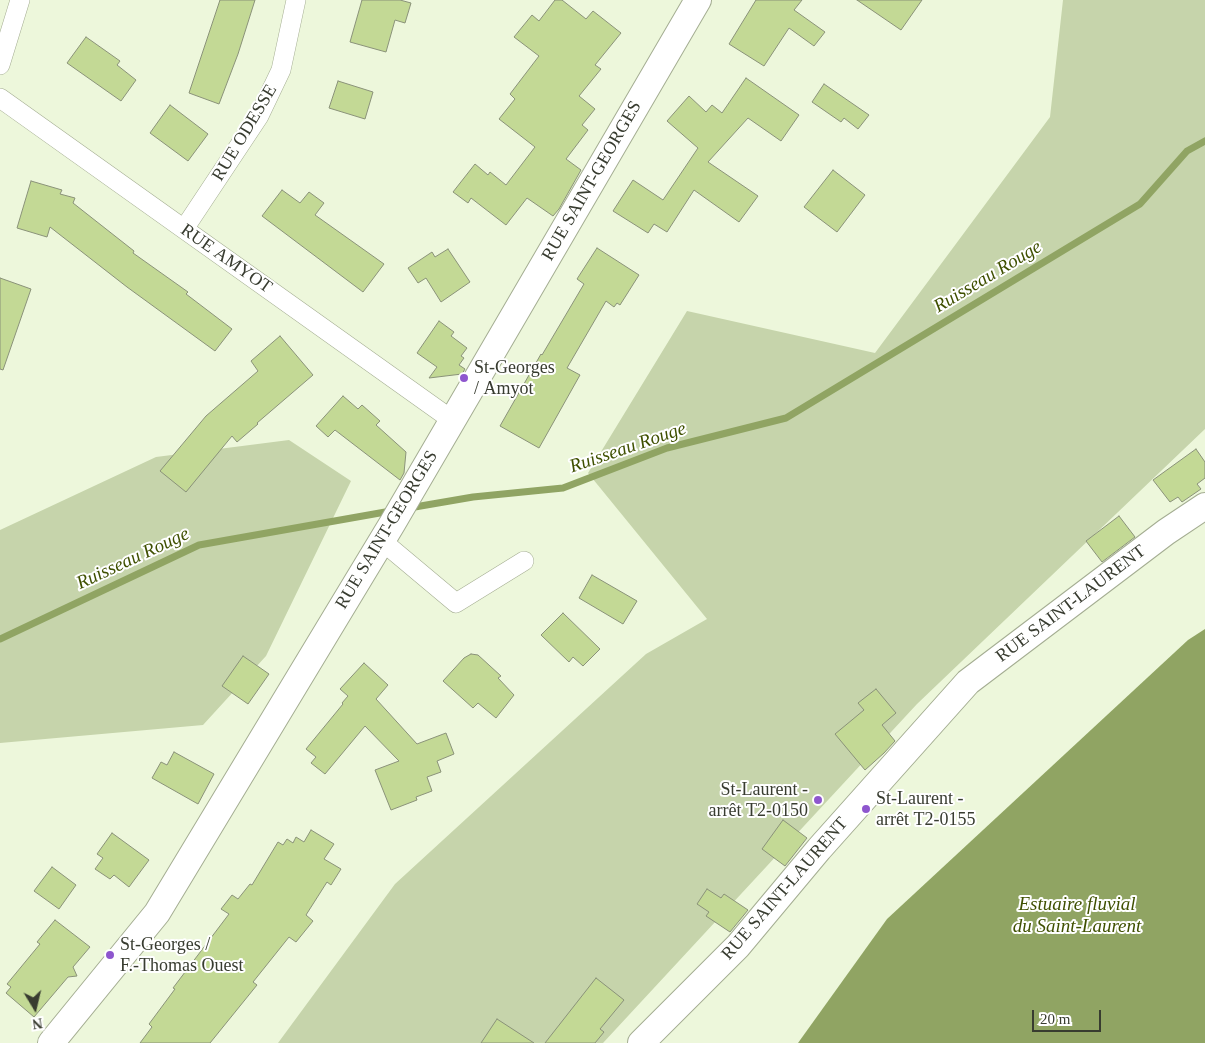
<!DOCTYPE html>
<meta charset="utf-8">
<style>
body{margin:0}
#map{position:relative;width:1205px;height:1043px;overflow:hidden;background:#edf7db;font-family:Georgia,serif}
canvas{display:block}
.north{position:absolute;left:10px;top:983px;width:50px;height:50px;-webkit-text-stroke:4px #fff;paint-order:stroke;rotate:171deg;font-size:14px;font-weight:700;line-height:20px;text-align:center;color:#383c30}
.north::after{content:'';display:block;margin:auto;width:18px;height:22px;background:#383c30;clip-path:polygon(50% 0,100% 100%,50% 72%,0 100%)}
.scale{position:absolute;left:1032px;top:1010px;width:69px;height:22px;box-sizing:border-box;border:2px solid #383c30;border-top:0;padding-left:6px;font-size:15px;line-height:18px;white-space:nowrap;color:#383c30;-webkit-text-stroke:4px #fff;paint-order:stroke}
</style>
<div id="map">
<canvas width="1205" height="1043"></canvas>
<div class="north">N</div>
<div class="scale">20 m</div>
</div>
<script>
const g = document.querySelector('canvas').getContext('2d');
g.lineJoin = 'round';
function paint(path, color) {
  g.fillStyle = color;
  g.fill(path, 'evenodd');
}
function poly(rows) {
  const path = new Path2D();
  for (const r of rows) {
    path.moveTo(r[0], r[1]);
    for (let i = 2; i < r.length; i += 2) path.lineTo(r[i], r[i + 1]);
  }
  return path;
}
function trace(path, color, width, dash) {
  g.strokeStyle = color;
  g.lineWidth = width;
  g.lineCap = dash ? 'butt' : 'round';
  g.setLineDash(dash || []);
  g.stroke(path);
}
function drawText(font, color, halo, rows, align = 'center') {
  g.font = font + ' Georgia,serif';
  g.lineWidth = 4;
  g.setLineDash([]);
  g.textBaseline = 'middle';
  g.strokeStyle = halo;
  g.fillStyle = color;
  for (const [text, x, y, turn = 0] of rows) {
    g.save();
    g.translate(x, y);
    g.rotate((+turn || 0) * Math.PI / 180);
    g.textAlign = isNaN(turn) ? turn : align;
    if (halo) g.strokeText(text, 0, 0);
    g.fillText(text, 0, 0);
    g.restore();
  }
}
paint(poly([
 [1063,0,1205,0,1205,429,917,704,603,1043,278,1043,395,884,646,654,707,619,588,473,687,311,875,353,1050,117],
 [289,440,351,481,266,656,203,725,0,743,0,530,156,457]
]), '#c6d4ab');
paint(poly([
 [1205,629,1205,1043,798,1043,887,919,1188,640]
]), '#90a463');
trace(poly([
 [409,508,473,497,563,488,667,448,786,418,1140,204,1187,151,1205,141],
 [0,639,199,545,391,511]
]), '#90a463', 7);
const building = poly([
 [220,0,255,0,238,54,219,104,189,93,220,0],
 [362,0,400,0,411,3,405,23,395,20,386,52,350,42,362,0],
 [555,0,562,0,586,19,593,11,621,33,595,65,601,69,579,96,595,109,582,125,588,130,566,159,581,170,559,209,553,216,527,198,506,225,471,198,468,203,453,192,475,164,488,175,490,172,506,185,535,147,499,119,515,99,510,94,539,56,514,37,532,15,539,21,555,0],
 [756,0,802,0,794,10,825,32,814,46,789,28,764,66,729,44,756,0],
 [857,0,922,0,901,30,857,0],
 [86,37,120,61,117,65,136,80,121,101,67,63,86,37],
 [746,78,799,115,781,141,748,118,708,162,758,196,739,222,694,190,667,232,654,224,648,233,613,211,633,180,663,200,698,148,667,121,689,96,706,112,712,105,722,113,746,78],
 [338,81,373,92,365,119,329,108,338,81],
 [824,84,869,115,858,129,844,118,841,122,812,102,824,84],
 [170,105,208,134,188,161,150,133,170,105],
 [833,170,865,195,837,232,804,207,833,170],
 [31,181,62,190,60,194,75,198,73,203,134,251,133,253,188,292,186,294,232,329,215,351,127,287,50,227,47,237,17,228,31,181],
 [282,190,300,203,309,192,324,203,315,215,384,264,363,292,262,216,282,190],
 [597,248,639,275,620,305,617,303,614,307,606,301,567,368,580,375,539,448,500,426,541,354,542,355,584,284,577,279,597,248],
 [448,249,470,282,441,302,426,278,418,283,408,268,432,252,435,257,448,249],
 [0,278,31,289,3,370,0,369,0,278],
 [439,321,454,332,451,336,467,348,461,356,464,358,459,365,465,369,462,374,429,378,437,367,417,353,439,321],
 [280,336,313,375,257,423,258,424,237,442,232,436,186,492,160,471,206,416,258,371,251,361,280,336],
 [343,396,358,409,362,405,380,421,376,425,406,452,404,473,400,480,335,430,328,437,316,426,343,396],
 [1196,449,1205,462,1205,478,1197,484,1201,489,1182,502,1178,497,1170,502,1153,480,1196,449],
 [1119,516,1135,537,1102,562,1086,541,1119,516],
 [592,575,637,601,623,624,579,598,592,575],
 [563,613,600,649,583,666,573,657,569,662,541,635,563,613],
 [471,654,478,655,501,676,498,678,514,695,496,718,478,703,473,708,443,681,464,658,471,654],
 [243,656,269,674,248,704,222,686,243,656],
 [364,663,388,685,376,699,417,744,446,733,454,754,437,761,441,772,427,777,432,791,416,797,417,800,391,810,375,770,399,761,365,726,325,774,311,763,316,757,306,749,343,704,342,703,348,696,340,689,364,663],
 [876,689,896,713,882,725,895,741,884,753,865,770,835,734,864,710,858,703,876,689],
 [174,752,214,774,198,804,152,778,161,762,167,765,174,752],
 [783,820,807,838,785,866,762,849,783,820],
 [311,830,334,844,324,859,341,869,331,885,327,882,306,915,313,921,296,942,289,937,253,982,257,985,210,1043,140,1043,152,1027,149,1024,175,989,173,988,229,914,221,909,232,895,238,899,250,884,252,885,278,842,283,845,287,839,293,843,296,837,304,842,311,830],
 [112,833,149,860,129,887,114,875,110,879,95,869,103,858,97,854,112,833],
 [52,867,76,885,59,909,34,891,52,867],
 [707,889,721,898,724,894,748,910,730,932,706,916,709,912,697,904,707,889],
 [55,920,90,947,73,967,77,976,68,977,34,1017,6,993,11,987,7,984,40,944,37,942,55,920],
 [596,978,624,1000,600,1029,604,1032,595,1043,545,1043,596,978],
 [497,1019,534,1043,481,1043,497,1019]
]);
paint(building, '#c3d995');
trace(building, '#8a9279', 1);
const street = poly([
 [0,65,20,0],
 [0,98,452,420],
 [184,229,259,116,281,70,296,0],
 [382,541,456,603,524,561]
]);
const secondary = poly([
 [51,1043,157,913,392,524,698,0],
 [641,1043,738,946,819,849,968,682,1166,532,1205,506]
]);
trace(street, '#a4ad92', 20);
trace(secondary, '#a4ad92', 28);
trace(street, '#fff', 19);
trace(secondary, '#fff', 26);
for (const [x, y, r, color] of [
 [464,378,5,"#8e56ce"],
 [818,800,5,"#8e56ce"],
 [866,809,5,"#8e56ce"],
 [110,955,5,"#8e56ce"]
]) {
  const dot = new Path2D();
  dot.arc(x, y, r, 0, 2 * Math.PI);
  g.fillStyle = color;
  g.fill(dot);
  trace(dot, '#fff', 2);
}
drawText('18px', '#383c30', '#fff', [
 ["RUE ODESSE",245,133,-59],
 ["RUE SAINT-GEORGES",592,181,-60],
 ["RUE AMYOT",226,259,35],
 ["RUE SAINT-GEORGES",387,530,-59],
 ["RUE SAINT-LAURENT",1071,604,-37],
 ["RUE SAINT-LAURENT",785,889,-49]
]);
drawText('18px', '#383c30', '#fff', [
 ["St-Georges",474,368],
 ["/ Amyot",474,389],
 ["St-Laurent -",808,790,"right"],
 ["arrêt T2-0150",808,811,"right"],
 ["St-Laurent -",876,799],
 ["arrêt T2-0155",876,820],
 ["St-Georges /",120,945],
 ["F.-Thomas Ouest",120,966]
], 'left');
drawText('italic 19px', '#3f5001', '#fff', [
 ["Ruisseau Rouge",988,277,-31],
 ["Ruisseau Rouge",628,448,-19],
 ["Ruisseau Rouge",133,559,-25],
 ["Estuaire fluvial",1077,905],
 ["du Saint-Laurent",1077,927]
]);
</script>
